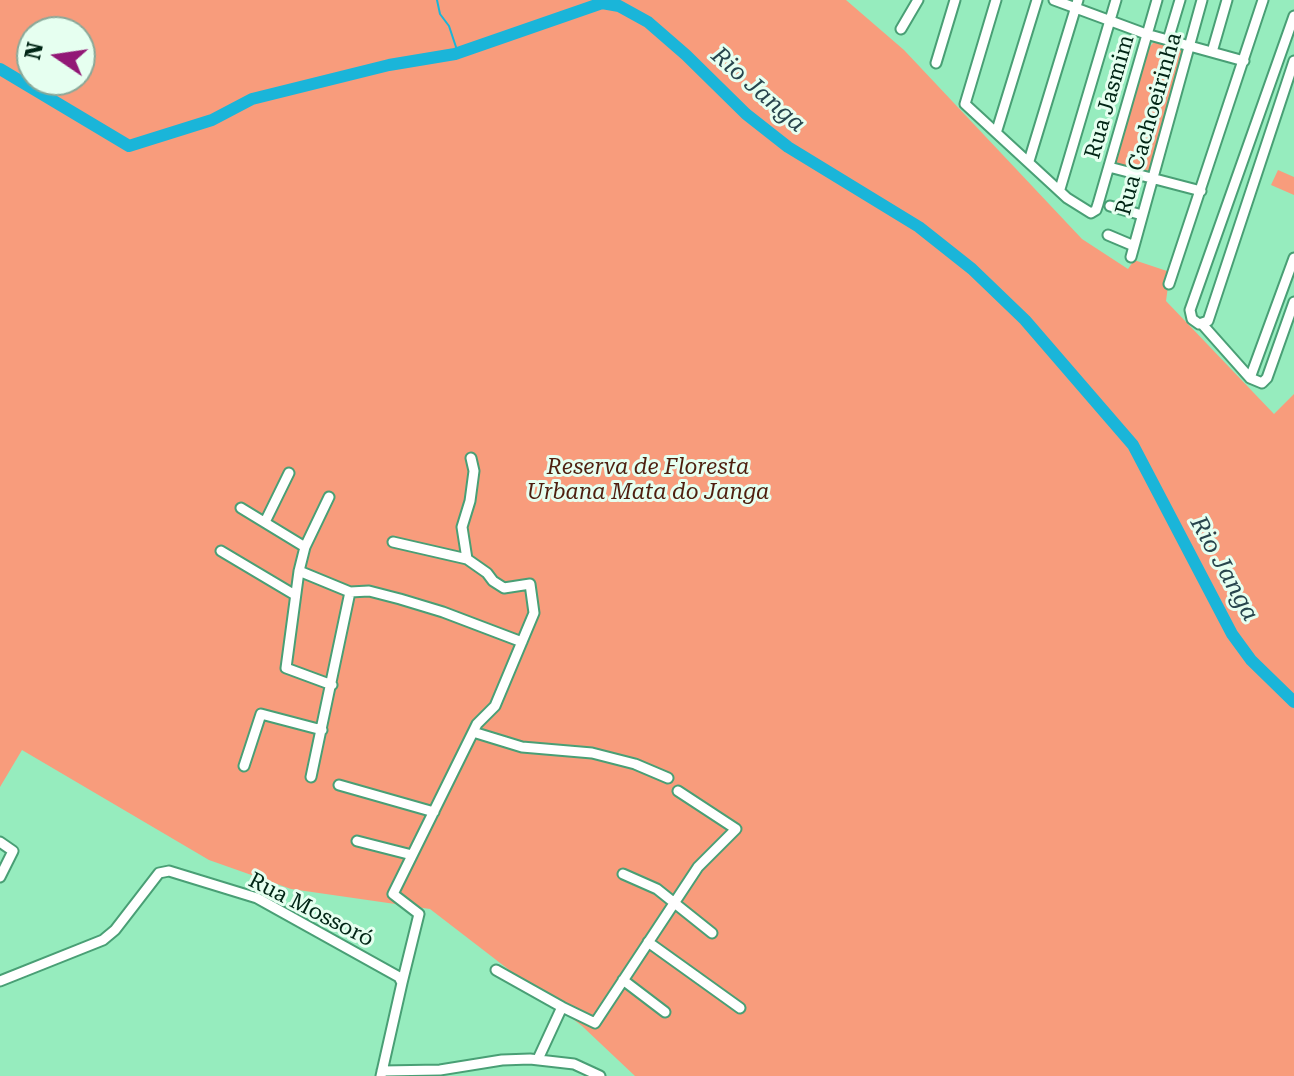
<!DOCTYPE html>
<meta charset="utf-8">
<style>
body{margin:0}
#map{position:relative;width:1294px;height:1076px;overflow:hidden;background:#96ecbe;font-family:"Roboto Serif",serif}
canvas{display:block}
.north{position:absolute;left:16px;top:16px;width:80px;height:80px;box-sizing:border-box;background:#e6fff0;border:2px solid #8aa898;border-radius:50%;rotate:283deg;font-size:22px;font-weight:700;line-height:32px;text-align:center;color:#002515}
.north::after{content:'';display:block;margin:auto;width:28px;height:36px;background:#921876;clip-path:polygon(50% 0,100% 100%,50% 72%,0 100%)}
</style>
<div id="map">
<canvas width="1294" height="1076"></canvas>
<div class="north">N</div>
</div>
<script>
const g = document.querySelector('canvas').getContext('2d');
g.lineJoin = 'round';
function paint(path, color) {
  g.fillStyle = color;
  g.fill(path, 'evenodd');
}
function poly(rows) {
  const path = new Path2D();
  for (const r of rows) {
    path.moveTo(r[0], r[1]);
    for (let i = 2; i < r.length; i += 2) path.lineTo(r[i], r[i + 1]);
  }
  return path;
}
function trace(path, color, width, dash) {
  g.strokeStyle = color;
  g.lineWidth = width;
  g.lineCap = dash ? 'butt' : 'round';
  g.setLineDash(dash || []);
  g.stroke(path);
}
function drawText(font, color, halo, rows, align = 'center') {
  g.font = font + ' "Roboto Serif",serif';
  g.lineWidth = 6;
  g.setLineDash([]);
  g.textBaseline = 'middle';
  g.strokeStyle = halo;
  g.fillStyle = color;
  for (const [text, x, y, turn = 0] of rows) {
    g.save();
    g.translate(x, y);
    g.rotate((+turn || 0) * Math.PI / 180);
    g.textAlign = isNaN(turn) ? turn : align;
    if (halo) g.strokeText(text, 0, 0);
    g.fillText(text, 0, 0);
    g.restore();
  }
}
paint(poly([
 [0,0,846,0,904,50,1082,239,1128,269,1134,260,1170,272,1166,301,1274,414,1294,394,1294,1076,635,1076,582,1026,430,909,291,889,209,860,22,750,0,787],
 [32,32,80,32,80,80,32,80],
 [1154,42,1185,49,1148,173,1113,165,1144,53],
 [1278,170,1294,177,1294,195,1271,185]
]), '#f89c7c');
trace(poly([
 [437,0,440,14,449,26,458,53],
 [602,3,609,0]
]), '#1ab5d9', 2);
trace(poly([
 [0,69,129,146,212,120,252,99,389,65,455,54,602,3,619,6,648,22,686,55,746,114,788,147,919,227,972,269,1025,320,1133,445,1232,634,1251,660,1294,702]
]), '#1ab5d9', 12);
const minor = poly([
 [996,0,965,104,1067,198,1091,213,1096,210,1098,204,1157,0],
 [1054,0,1146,34,1244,61],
 [1294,16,1190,310,1192,319,1199,324,1208,321,1294,61],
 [901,29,918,0],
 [1168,40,1180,0],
 [1212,52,1227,0],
 [936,63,955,0],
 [997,130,1037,0],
 [1029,161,1078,0],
 [1109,167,1201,191],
 [1060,189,1116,0],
 [1110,206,1142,215],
 [1108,235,1134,246],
 [1131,257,1202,0],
 [1169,284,1263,0],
 [1202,324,1250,378,1262,383,1267,378,1294,302],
 [1250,378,1294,258],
 [241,508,305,547,299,571,286,668,332,685],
 [265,522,289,473],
 [393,542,467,559],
 [305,547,329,497],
 [221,551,295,595],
 [299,571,350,592,369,591,400,599,443,612,522,642],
 [473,732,522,747,592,753,635,764,668,778],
 [244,766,261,714,322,730],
 [311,777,350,592],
 [339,785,434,812],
 [357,841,412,855],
 [0,842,13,851,0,877],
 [623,874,657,889,712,933],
 [648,942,740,1008],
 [496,970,562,1007],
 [623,980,665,1012],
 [0,981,103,940,115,930,159,873,169,871,257,898,399,977,402,983,381,1076],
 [402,983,419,914,393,894,477,724,495,706,534,613,530,584,504,588,493,581,487,573,467,559,462,527,470,501,474,471,471,458],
 [538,1059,562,1007,595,1023,698,867,736,829,678,791],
 [382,1071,440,1070,502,1060,530,1059,574,1064,600,1076]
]);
trace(minor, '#499f75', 13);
trace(minor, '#fff', 9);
drawText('22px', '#002515', '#e6fff0', [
 ["Rua Jasmim",1110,97,-74],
 ["Rua Cachoeirinha",1149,124,-74],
 ["Rua Mossoró",311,910,27]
]);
drawText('italic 22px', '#4e1f0f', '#e6fff0', [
 ["Reserva de Floresta",648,468],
 ["Urbana Mata do Janga",648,493]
]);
drawText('italic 24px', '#28454d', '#e6fff0', [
 ["Rio Janga",758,90,41],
 ["Rio Janga",1224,569,61]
]);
</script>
